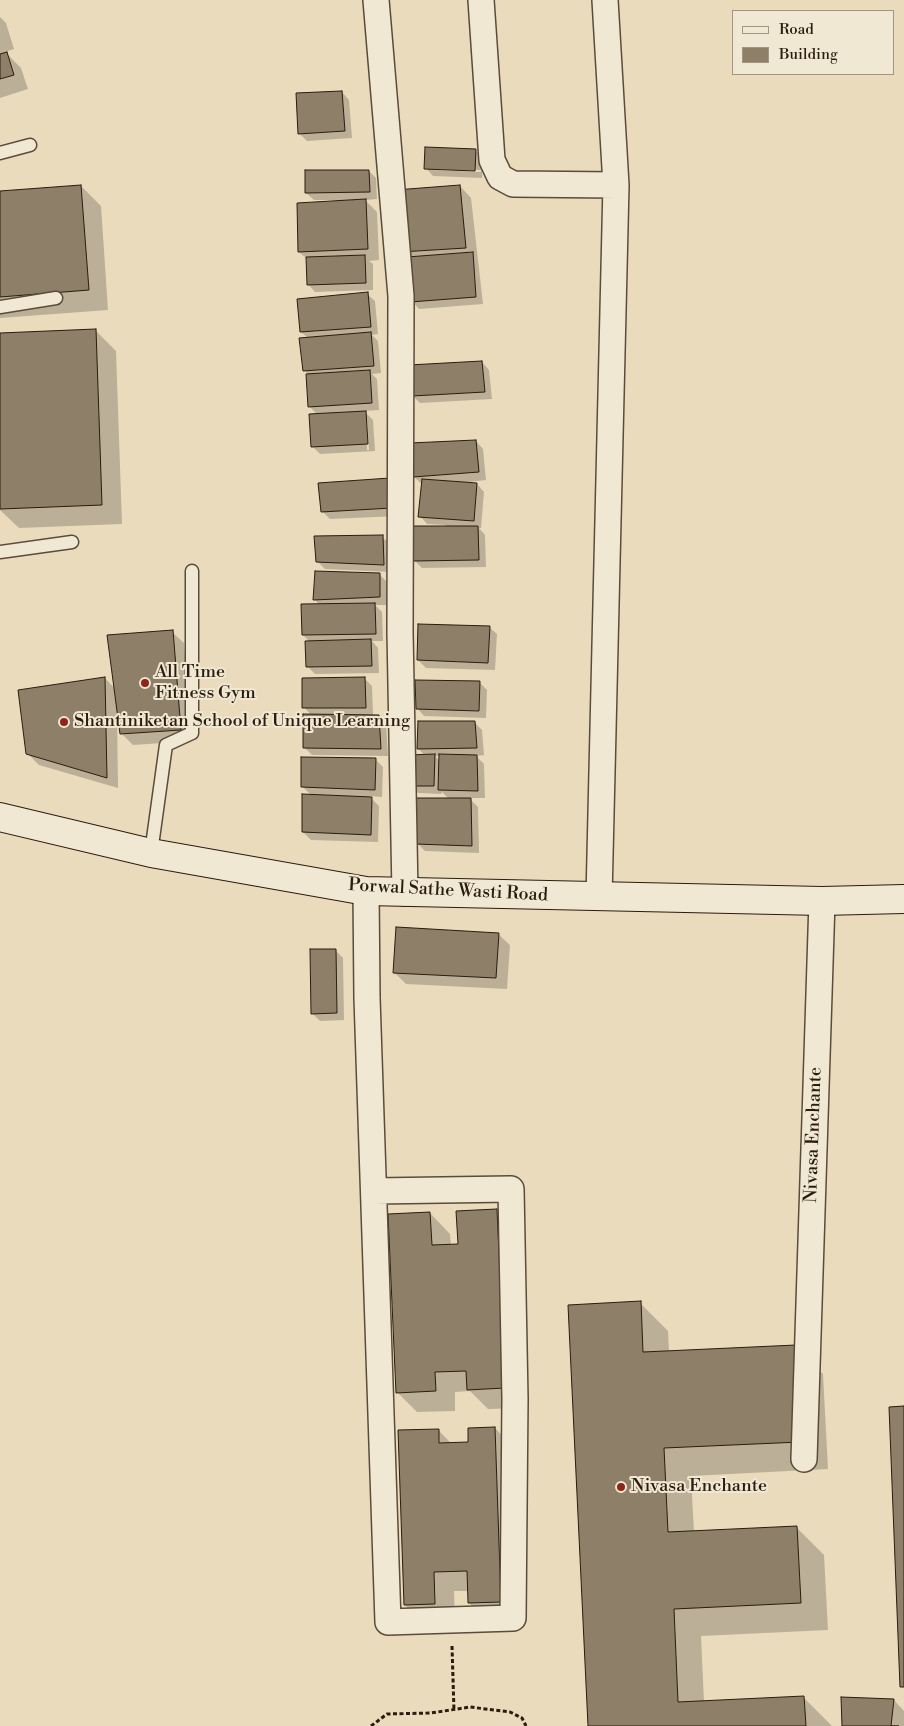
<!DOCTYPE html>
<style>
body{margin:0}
#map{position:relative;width:904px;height:1726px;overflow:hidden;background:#eadbbd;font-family:"Libre Bodoni",serif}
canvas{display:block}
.legend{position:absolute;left:732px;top:10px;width:162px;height:65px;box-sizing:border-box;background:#f1e8d4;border:1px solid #a19685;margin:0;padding:6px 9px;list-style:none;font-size:15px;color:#2a1c0e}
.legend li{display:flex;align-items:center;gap:10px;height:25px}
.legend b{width:25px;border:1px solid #a19685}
</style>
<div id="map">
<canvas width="904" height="1726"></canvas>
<ul class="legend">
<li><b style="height:6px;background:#f1e8d4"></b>Road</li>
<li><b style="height:14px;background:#8e7f69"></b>Building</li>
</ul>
</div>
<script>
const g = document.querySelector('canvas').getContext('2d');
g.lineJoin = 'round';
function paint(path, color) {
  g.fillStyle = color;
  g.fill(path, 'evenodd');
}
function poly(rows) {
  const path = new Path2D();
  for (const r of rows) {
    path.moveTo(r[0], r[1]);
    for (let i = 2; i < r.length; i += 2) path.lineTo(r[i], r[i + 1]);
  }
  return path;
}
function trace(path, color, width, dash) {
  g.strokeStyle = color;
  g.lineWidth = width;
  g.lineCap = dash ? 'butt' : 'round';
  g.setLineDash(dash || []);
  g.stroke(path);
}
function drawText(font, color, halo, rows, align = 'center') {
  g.font = font + ' "Libre Bodoni",serif';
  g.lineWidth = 4;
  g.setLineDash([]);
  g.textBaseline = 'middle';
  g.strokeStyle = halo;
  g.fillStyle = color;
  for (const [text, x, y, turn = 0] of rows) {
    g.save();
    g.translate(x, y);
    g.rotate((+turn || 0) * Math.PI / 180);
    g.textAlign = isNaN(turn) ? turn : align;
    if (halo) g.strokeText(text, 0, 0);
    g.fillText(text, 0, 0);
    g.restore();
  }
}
paint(poly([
 [0,17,6,23,14,49,5,52,21,68,28,89,0,98],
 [342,92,349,100,352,138,307,141,299,133],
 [475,150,483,158,482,178,433,176,426,168],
 [431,168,481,170,481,172,431,170],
 [369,171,376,178,377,199,365,200,377,212,379,260,369,261,373,264,373,290,315,292,308,284,307,259,299,252,337,200,314,200,306,193],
 [81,186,101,206,108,310,0,318,0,192],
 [460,186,471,198,483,304,419,309,412,301,402,251],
 [367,294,375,301,378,334,372,335,378,341,381,373,372,374,377,379,379,410,364,411,373,420,375,451,320,454,312,446,318,415,309,406,308,374,304,370,308,338,301,332],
 [365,418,367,418,369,450,367,450],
 [95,330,116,351,122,524,19,528,0,510,0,334],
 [482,362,489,370,492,399,420,403,413,396],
 [476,441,483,449,486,480,460,483,477,484,484,492,481,528,479,528,485,535,486,567,422,568,414,560,446,525,427,524,420,516,422,484,414,477],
 [390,479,399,516,330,519,322,511],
 [382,537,390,544,391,572,325,569,317,561],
 [379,574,387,582,387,605,375,605,382,612,383,641,372,641,378,648,379,673,315,674,307,666,310,642,303,635,320,605,314,599],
 [489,627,497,634,495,670,426,668,418,660],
 [172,632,184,643,191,741,133,745,121,733,118,712,117,712,118,788,39,765,28,754,105,678,115,689],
 [364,678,372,686,373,716,379,716,386,724,388,756,312,755,305,748,312,716,304,707],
 [479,682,487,690,486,718,424,716,417,708],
 [475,723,482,730,484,755,476,756,484,764,485,798,469,798,478,807,479,853,425,851,417,843,449,799,442,792,441,794,418,793,410,786,425,756,418,748],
 [435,756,440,756,440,761],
 [375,759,383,767,382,797,369,796,379,806,378,842,311,840,303,832,311,795,302,786],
 [498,934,510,945,507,989,406,984,395,973],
 [335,950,343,958,344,1020,320,1021,312,1013],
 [496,1210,517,1231,524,1408,488,1409,470,1391,455,1392,455,1411,417,1412,397,1392,430,1213,450,1234,451,1245,459,1245],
 [640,1303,668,1331,669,1352,795,1346,823,1374,828,1469,691,1476,694,1532,796,1527,824,1555,828,1630,701,1636,704,1702,804,1698,832,1726,589,1726],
 [495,1428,515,1449,521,1622,490,1623,469,1603,469,1591,454,1591,455,1624,425,1625,405,1605,438,1430,452,1444,469,1443],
 [894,1700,904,1711,904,1726,843,1726]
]), '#0003');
const building = poly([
 [7,52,14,75,0,79,0,54,7,52],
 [342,91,345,131,298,134,296,93,342,91],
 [425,147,476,149,475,171,424,169,425,147],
 [305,170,369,170,370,192,305,193,305,170],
 [81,185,89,290,0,297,0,191,81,185],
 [460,185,466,248,400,252,395,190,460,185],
 [366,199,368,249,298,252,297,203,366,199],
 [473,252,476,297,410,302,407,257,473,252],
 [365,255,366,283,307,285,306,257,365,255],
 [368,292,371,327,300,332,297,299,368,292],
 [96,329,102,505,0,509,0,333,96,329],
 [371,332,374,366,303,371,299,338,371,332],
 [482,361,485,392,412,396,409,365,482,361],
 [370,370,372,403,308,407,306,374,370,370],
 [366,411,368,444,311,447,309,414,366,411],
 [476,440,479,472,413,477,410,443,476,440],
 [390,478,392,508,321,512,318,483,390,478],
 [422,479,477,483,474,521,418,517,422,479],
 [412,526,478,526,479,560,413,561,412,526],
 [383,535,384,565,316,562,314,536,383,535],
 [315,571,380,573,380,597,313,600,315,571],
 [375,603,376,634,302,635,301,604,375,603],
 [418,624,490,626,488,663,417,660,418,624],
 [173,630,181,730,120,734,107,635,173,630],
 [371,639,372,666,306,667,305,641,371,639],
 [105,677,107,778,26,754,18,690,105,677],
 [365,677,366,708,302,708,302,678,365,677],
 [415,680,480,681,479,711,416,709,415,680],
 [303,714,379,715,381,749,303,748,303,714],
 [418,721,475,721,477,748,417,749,418,721],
 [435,754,434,786,409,786,408,755,435,754],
 [439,754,477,755,478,791,438,790,439,754],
 [301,757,376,758,375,790,301,787,301,757],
 [302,794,372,797,371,835,302,832,302,794],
 [416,798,471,798,472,846,416,844,416,798],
 [396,927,499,933,496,978,393,973,396,927],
 [310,949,336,949,337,1013,311,1014,310,949],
 [497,1209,505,1388,467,1390,466,1371,435,1372,436,1391,396,1393,388,1214,430,1212,432,1245,458,1244,456,1211,497,1209],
 [641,1301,643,1352,796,1345,800,1442,664,1448,668,1532,797,1526,801,1603,674,1609,678,1702,804,1696,806,1726,588,1726,568,1305,641,1301],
 [904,1406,904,1687,900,1687,889,1407,904,1406],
 [495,1427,501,1602,468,1603,467,1571,434,1572,435,1604,404,1605,398,1430,439,1429,439,1443,468,1442,468,1428,495,1427],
 [841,1697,894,1699,891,1726,899,1726,842,1726,841,1697]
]);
paint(building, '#8e7f69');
trace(building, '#2a1c0e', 1);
const lane = poly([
 [0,153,30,145],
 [0,307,56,298],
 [0,552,72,542],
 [151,853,166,745,192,733,192,571]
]);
const street = poly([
 [376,0,401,296,400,632,405,893],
 [481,0,492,160,500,177,513,184,616,185,599,897],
 [605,0,616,185],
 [366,891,367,998,388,1622,513,1618,515,1399,511,1189,374,1191],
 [804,1459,822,901]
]);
const secondary = poly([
 [0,817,151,853,366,891,822,901,904,899]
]);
trace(lane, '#5a4c3a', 15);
trace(street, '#5a4c3a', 28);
trace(secondary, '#2a1c0e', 30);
trace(poly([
 [452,1646,454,1711],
 [371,1726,387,1714,431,1713,470,1707,510,1712,522,1718,526,1726]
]), '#2a1c0e', 3, [4, 2.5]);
trace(lane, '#f1e8d4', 12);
trace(street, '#f1e8d4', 25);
trace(secondary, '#f1e8d4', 28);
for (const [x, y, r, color] of [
 [145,683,5,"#8f2418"],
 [64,722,5,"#8f2418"],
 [621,1487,5,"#8f2418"]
]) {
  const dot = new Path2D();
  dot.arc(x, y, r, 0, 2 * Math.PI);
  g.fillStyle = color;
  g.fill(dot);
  trace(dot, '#f1e8d4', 2);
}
drawText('18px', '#2a1c0e', '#f1e8d4', [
 ["All Time",155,673],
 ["Fitness Gym",155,694],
 ["Shantiniketan School of Unique Learning",74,722],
 ["Nivasa Enchante",631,1487]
], 'left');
drawText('18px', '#2a1c0e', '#f1e8d4', [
 ["Porwal Sathe Wasti Road",448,891,3],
 ["Nivasa Enchante",814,1135,-88]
]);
</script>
